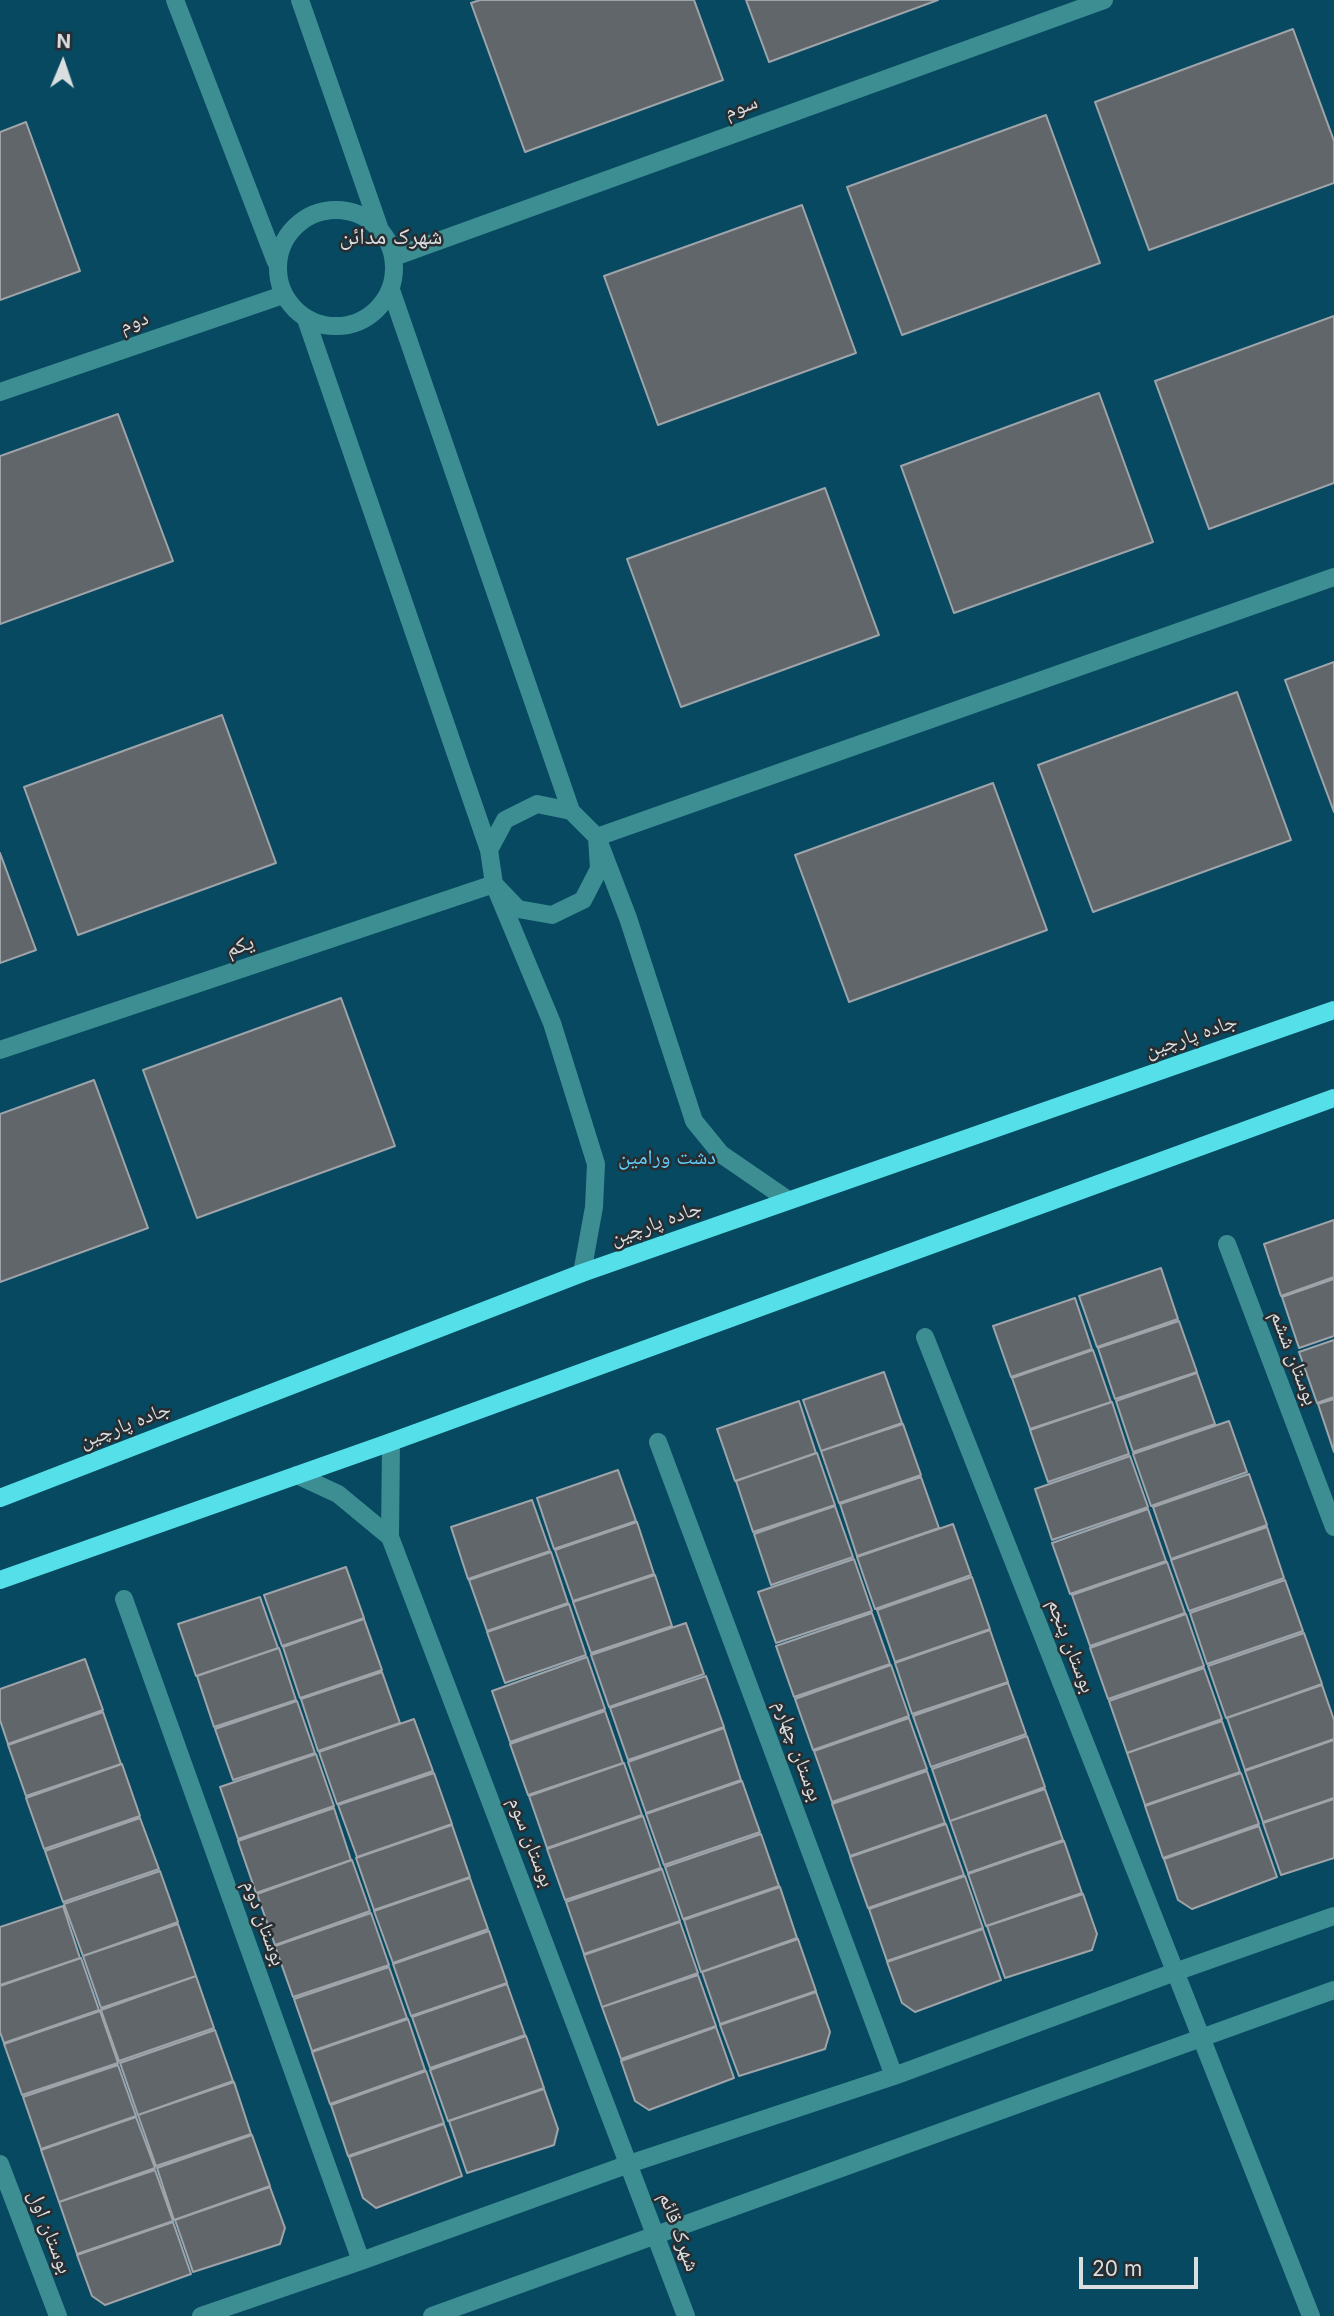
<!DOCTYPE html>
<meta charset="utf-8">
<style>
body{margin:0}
#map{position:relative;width:1334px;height:2316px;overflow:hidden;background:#31373a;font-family:Inter,sans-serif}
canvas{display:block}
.north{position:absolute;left:28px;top:28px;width:70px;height:70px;-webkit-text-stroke:5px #272d30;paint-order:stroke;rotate:2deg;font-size:19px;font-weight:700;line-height:28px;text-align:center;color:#dadee0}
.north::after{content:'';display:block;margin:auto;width:24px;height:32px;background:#dadee0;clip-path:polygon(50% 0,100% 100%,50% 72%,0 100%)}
.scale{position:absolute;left:1079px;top:2257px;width:119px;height:32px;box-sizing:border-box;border:4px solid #dadee0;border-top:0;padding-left:9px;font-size:21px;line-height:24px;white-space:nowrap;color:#dadee0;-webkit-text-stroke:5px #272d30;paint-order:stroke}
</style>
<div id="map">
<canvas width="1334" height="2316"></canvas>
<div class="north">N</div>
<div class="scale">20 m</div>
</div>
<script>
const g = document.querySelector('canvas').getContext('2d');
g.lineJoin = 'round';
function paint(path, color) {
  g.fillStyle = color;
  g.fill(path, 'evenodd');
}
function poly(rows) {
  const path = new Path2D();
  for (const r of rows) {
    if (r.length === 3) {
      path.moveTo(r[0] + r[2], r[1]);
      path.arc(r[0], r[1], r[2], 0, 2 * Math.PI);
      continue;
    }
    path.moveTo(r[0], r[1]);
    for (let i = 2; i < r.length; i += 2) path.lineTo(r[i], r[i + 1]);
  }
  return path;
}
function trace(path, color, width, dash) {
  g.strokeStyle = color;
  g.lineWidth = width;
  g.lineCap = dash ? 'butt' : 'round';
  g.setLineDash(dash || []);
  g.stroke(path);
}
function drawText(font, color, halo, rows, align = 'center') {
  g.font = font + ' Inter,"Noto Naskh Arabic",sans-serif';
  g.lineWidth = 5;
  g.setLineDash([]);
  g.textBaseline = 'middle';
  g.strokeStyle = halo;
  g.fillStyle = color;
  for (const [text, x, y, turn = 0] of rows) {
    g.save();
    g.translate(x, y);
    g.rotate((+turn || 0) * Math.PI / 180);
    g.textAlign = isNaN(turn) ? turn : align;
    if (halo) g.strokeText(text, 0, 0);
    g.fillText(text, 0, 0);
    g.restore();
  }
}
paint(poly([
 [0,0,1334,0,1334,2316,0,2316]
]), '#064960');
const building = poly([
 [480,0,694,0,723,80,525,152,471,3,480,0],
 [746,0,938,0,769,62,746,0],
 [1293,29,1334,141,1334,183,1149,250,1095,102,1293,29],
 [1046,115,1100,263,902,335,847,187,1046,115],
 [26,122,80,271,0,300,0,132,26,122],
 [802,205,856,353,658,425,604,276,802,205],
 [1334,316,1334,483,1209,529,1155,381,1334,316],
 [1099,393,1153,542,954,613,901,466,1099,393],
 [118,414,173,561,0,624,0,456,118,414],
 [825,488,879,635,681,707,627,559,825,488],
 [1334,662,1334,812,1285,680,1334,662],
 [1237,692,1291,840,1093,912,1038,765,1237,692],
 [222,715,276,863,78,935,24,787,222,715],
 [993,783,1047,930,849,1002,795,855,993,783],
 [0,853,36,950,0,963,0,853],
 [341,998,395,1146,197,1218,143,1070,341,998],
 [94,1080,148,1228,0,1282,0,1114,94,1080],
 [1334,1220,1334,1277,1281,1296,1264,1244,1334,1220],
 [1161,1268,1178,1319,1097,1347,1079,1296,1161,1268],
 [1334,1279,1334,1336,1299,1348,1282,1297,1334,1279],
 [1075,1298,1092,1349,1011,1377,993,1326,1075,1298],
 [1179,1321,1197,1372,1115,1399,1098,1348,1179,1321],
 [1334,1340,1334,1397,1317,1403,1299,1352,1334,1340],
 [1093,1350,1111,1402,1030,1429,1012,1378,1093,1350],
 [884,1372,902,1423,821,1451,803,1400,884,1372],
 [1197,1373,1215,1424,1133,1452,1116,1401,1197,1373],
 [1334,1399,1334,1452,1318,1404,1334,1399],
 [799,1401,816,1453,735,1481,717,1429,799,1401],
 [1112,1402,1129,1454,1048,1482,1030,1430,1112,1402],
 [1229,1421,1247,1472,1151,1506,1133,1454,1229,1421],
 [903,1424,921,1475,839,1503,821,1451,903,1424],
 [817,1453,835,1505,753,1532,736,1481,817,1453],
 [1130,1456,1148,1507,1052,1540,1035,1489,1130,1456],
 [618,1470,636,1521,554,1549,537,1498,618,1470],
 [1249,1474,1267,1525,1171,1559,1153,1507,1249,1474],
 [921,1477,939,1528,857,1556,840,1504,921,1477],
 [532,1500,550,1551,468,1579,451,1527,532,1500],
 [835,1506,853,1557,771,1585,754,1534,835,1506],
 [1148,1509,1166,1561,1070,1594,1052,1543,1148,1509],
 [637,1522,654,1574,573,1601,555,1550,637,1522],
 [953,1524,971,1575,875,1609,857,1557,953,1524],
 [1267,1527,1284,1578,1189,1611,1171,1560,1267,1527],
 [551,1552,568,1603,487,1631,469,1580,551,1552],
 [854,1559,872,1611,776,1643,758,1592,854,1559],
 [1167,1562,1185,1613,1090,1646,1072,1595,1167,1562],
 [346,1567,364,1618,282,1646,264,1595,346,1567],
 [655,1575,672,1626,591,1653,573,1602,655,1575],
 [972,1577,990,1629,895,1662,877,1610,972,1577],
 [1285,1580,1303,1631,1207,1664,1190,1613,1285,1580],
 [260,1597,278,1648,196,1676,178,1624,260,1597],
 [569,1604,586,1655,505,1683,487,1632,569,1604],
 [872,1613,890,1664,794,1697,776,1646,872,1613],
 [1186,1614,1204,1666,1108,1699,1090,1648,1186,1614],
 [364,1619,382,1670,300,1698,283,1647,364,1619],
 [686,1623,704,1674,609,1707,591,1655,686,1623],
 [990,1630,1008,1682,912,1714,895,1663,990,1630],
 [1304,1633,1322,1684,1226,1718,1208,1666,1304,1633],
 [279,1648,296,1700,214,1727,197,1676,279,1648],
 [587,1657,605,1709,510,1742,492,1691,587,1657],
 [85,1659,103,1710,8,1744,0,1720,0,1689,85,1659],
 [891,1665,909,1716,813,1750,795,1699,891,1665],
 [1204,1668,1222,1719,1127,1753,1109,1701,1204,1668],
 [382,1672,400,1723,318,1751,301,1699,382,1672],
 [706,1676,724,1727,628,1760,610,1708,706,1676],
 [1008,1683,1026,1734,931,1767,913,1716,1008,1683],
 [1322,1685,1334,1720,1334,1739,1245,1770,1227,1718,1322,1685],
 [297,1701,315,1753,233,1780,215,1729,297,1701],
 [605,1711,623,1763,528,1795,510,1744,605,1711],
 [103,1712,121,1764,26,1796,8,1745,103,1712],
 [909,1718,927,1769,832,1802,814,1751,909,1718],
 [414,1719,433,1771,337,1804,319,1752,414,1719],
 [1222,1721,1240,1772,1145,1805,1127,1753,1222,1721],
 [724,1728,741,1780,646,1813,628,1762,724,1728],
 [1027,1736,1045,1787,950,1821,932,1769,1027,1736],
 [1334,1740,1334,1798,1263,1822,1245,1771,1334,1740],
 [316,1754,334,1806,238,1839,220,1787,316,1754],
 [624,1763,642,1815,547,1848,529,1796,624,1763],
 [122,1764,140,1816,44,1849,26,1798,122,1764],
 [927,1771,945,1823,850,1856,832,1804,927,1771],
 [434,1773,452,1824,357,1857,338,1805,434,1773],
 [1241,1773,1259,1824,1163,1858,1145,1806,1241,1773],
 [742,1781,760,1832,664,1865,646,1814,742,1781],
 [1045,1789,1063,1840,968,1873,950,1821,1045,1789],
 [1334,1799,1334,1858,1281,1875,1263,1823,1334,1799],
 [334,1808,351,1860,256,1893,238,1841,334,1808],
 [643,1816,661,1868,565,1900,547,1849,643,1816],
 [140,1818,159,1869,63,1902,45,1851,140,1818],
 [946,1824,964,1875,868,1908,850,1857,946,1824],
 [452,1825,470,1877,374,1910,356,1858,452,1825],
 [1259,1826,1277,1877,1192,1909,1178,1900,1164,1859,1259,1826],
 [761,1834,779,1886,683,1919,665,1867,761,1834],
 [1064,1841,1082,1893,986,1926,968,1874,1064,1841],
 [352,1860,370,1911,275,1945,257,1894,352,1860],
 [662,1869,680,1921,584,1954,566,1902,662,1869],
 [160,1871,178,1922,83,1956,64,1904,160,1871],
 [965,1876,983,1928,887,1961,869,1909,965,1876],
 [470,1878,488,1929,393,1963,374,1911,470,1878],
 [780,1887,797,1938,701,1972,684,1920,780,1887],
 [1083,1894,1097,1934,1092,1950,1005,1978,987,1926,1083,1894],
 [63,1906,80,1958,0,1985,0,1927,63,1906],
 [371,1913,389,1965,293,1997,275,1946,371,1913],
 [680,1922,698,1973,602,2007,584,1955,680,1922],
 [178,1924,196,1976,101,2008,83,1956,178,1924],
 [983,1929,1001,1980,915,2012,902,2003,887,1962,983,1929],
 [489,1931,507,1983,411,2016,393,1964,489,1931],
 [798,1939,816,1991,720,2024,702,1972,798,1939],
 [81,1958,99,2010,4,2043,0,2032,0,1986,81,1958],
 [389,1967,407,2018,312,2051,294,1999,389,1967],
 [698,1975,716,2026,621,2059,602,2007,698,1975],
 [196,1976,214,2028,119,2061,101,2010,196,1976],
 [507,1984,525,2035,430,2068,412,2017,507,1984],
 [816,1992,830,2032,825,2049,739,2076,720,2025,816,1992],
 [100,2011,118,2063,22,2095,4,2044,100,2011],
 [408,2019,425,2070,330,2104,312,2052,408,2019],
 [716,2027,734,2078,649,2110,635,2101,621,2061,716,2027],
 [215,2030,233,2081,138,2115,120,2063,215,2030],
 [526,2036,544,2088,448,2121,430,2070,526,2036],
 [118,2065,136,2116,41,2149,23,2097,118,2065],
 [426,2071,444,2123,348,2156,331,2105,426,2071],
 [234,2082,251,2134,156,2166,138,2115,234,2082],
 [544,2089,558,2129,554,2145,467,2173,449,2121,544,2089],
 [136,2117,155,2168,59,2202,41,2150,136,2117],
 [444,2124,462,2176,376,2208,363,2198,349,2157,444,2124],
 [252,2135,270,2186,174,2220,157,2168,252,2135],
 [155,2170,173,2221,77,2254,59,2202,155,2170],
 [270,2187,285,2228,280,2244,193,2272,175,2220,270,2187],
 [173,2222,191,2274,105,2305,92,2296,77,2255,173,2222]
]);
paint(building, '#61666b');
trace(building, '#9fa4aa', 2);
trace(poly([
 [175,0,276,262],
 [300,0,379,227],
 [336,268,58],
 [394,257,1104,0],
 [391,290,571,811,597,837,599,869,583,900,552,915,518,909,494,884,489,850,505,820,537,804,571,811],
 [306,319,489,850],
 [0,392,283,295],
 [0,1050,494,884,552,1023,596,1164,594,1207,582,1273],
 [788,1200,721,1154,694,1121,628,918,597,837,1334,577],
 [1227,1244,1334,1527],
 [925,1337,1311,2316],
 [391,1442,390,1537,686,2316],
 [658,1442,894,2076],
 [297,1475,338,1494,390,1537],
 [124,1599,361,2261],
 [0,2164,58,2316],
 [201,2316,361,2261,629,2164,894,2076,1175,1972,1334,1916],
 [432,2316,1334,1990]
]), '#3d8e93', 18);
trace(poly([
 [0,1498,582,1273,1334,1010],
 [0,1580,391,1442,1334,1098]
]), '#55e0e9', 18);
drawText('21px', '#dadee0', '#272d30', [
 ["سوم",741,107,-20],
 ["دوم",134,322,-19],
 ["یکم",240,946,-19],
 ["جاده پارچین",1191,1036,-19],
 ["جاده پارچین",656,1223,-20],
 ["بوستان ششم",1294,1358,69],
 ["جاده پارچین",125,1425,-21],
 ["بوستان پنجم",1071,1646,69],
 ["بوستان چهارم",798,1751,70],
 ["بوستان سوم",531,1842,69],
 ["بوستان دوم",264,1923,70],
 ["بوستان اول",50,2232,69],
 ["شهرک قائم",679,2232,70]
]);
drawText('21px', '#63cdf9', '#272d30', [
 ["دشت ورامین",667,1158]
]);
drawText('23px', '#dadee0', '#272d30', [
 ["شهرک مدائن",391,237]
]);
</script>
